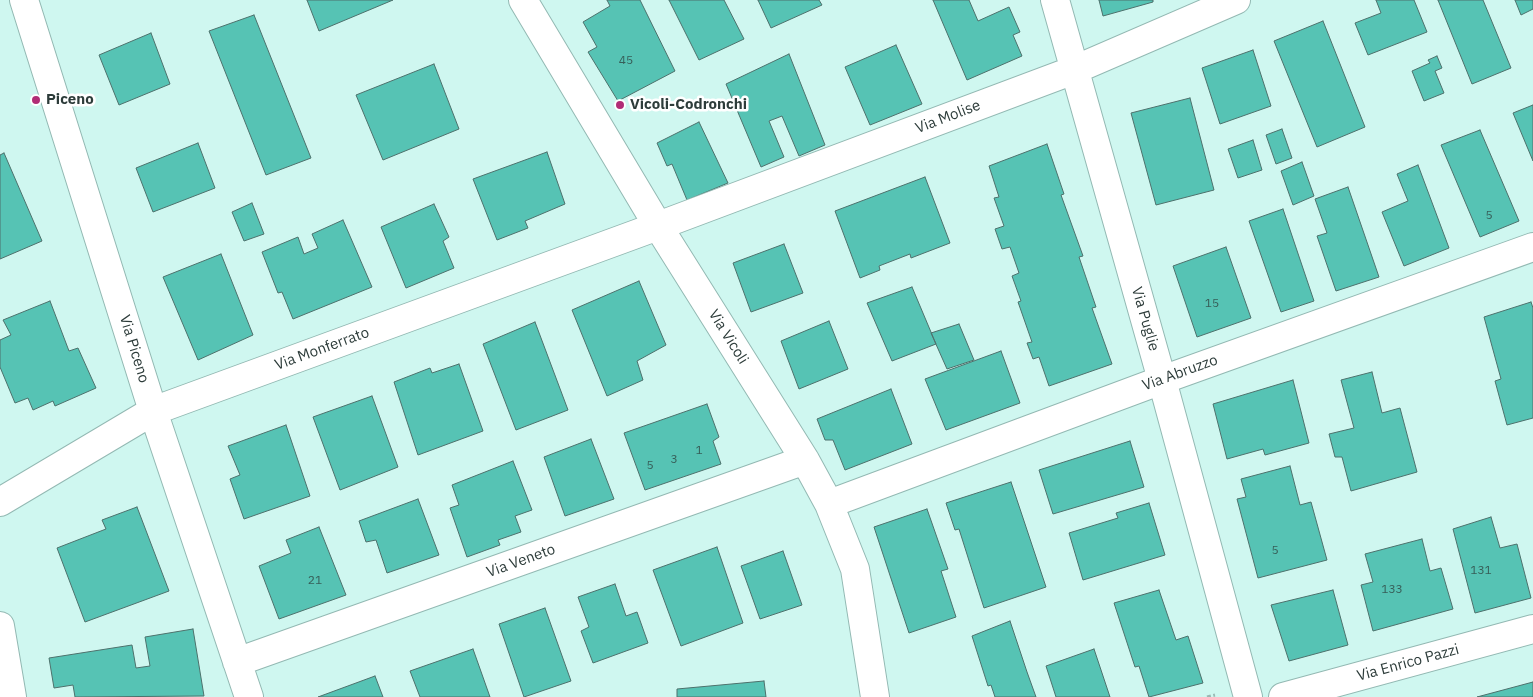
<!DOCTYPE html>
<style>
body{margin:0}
canvas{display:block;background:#cff7f0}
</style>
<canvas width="1533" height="697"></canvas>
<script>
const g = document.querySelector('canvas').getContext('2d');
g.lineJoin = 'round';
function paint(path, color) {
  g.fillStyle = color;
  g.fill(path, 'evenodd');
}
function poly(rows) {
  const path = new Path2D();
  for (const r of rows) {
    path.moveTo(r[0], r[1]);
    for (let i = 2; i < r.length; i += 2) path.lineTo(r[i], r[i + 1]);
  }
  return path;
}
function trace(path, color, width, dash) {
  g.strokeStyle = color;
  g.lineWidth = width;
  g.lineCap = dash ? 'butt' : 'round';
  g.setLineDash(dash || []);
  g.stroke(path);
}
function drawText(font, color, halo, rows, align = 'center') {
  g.font = font + ' "IBM Plex Sans",sans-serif';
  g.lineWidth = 5;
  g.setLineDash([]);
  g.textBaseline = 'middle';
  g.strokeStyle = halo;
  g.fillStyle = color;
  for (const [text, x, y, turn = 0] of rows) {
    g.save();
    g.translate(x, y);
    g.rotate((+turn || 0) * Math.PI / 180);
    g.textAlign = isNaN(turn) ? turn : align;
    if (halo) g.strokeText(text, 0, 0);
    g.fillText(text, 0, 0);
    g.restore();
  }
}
const building = poly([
 [307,0,393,0,319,31,307,0],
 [607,0,640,0,675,71,618,101,588,52,597,47,583,22,610,6,607,0],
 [669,0,724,0,744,39,699,60,669,0],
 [758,0,819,0,822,5,771,28,758,0],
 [933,0,969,0,978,21,1009,7,1020,32,1013,35,1022,56,967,80,933,0],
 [1099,0,1153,0,1153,2,1103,16,1099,0],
 [1376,0,1414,0,1427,32,1368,55,1355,23,1381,13,1376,0],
 [1438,0,1483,0,1511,68,1472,84,1438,0],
 [1515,0,1533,0,1533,9,1521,15,1515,0],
 [254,15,311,158,266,175,209,31,254,15],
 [1323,21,1365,127,1317,147,1274,41,1323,21],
 [151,33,170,84,119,105,99,55,151,33],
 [896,45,922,104,870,125,845,67,896,45],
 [1253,50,1271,106,1220,124,1202,68,1253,50],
 [789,54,825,145,799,156,782,116,769,121,784,157,761,167,726,84,789,54],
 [1437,56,1442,68,1435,71,1444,93,1424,101,1412,71,1430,63,1428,60,1437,56],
 [434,64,459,129,383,160,356,95,434,64],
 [1190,98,1214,190,1156,205,1131,113,1190,98],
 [1533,105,1533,161,1513,113,1533,105],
 [699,122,728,183,687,200,672,164,667,166,657,143,699,122],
 [1282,129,1292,158,1276,164,1266,135,1282,129],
 [1480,130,1519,221,1480,237,1441,145,1480,130],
 [1253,140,1262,170,1238,178,1228,149,1253,140],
 [198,143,215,188,153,212,136,168,198,143],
 [1047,144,1064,194,1061,195,1083,256,1079,257,1096,307,1092,308,1112,364,1049,386,1039,357,1033,359,1027,343,1032,342,1018,302,1021,301,1012,276,1019,273,1010,247,1002,249,995,229,1004,226,994,198,999,197,989,166,1047,144],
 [547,152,565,204,525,221,528,228,497,240,473,179,547,152],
 [4,153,42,241,0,259,0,155,4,153],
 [1302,162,1314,196,1293,205,1281,171,1302,162],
 [1418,165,1449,248,1404,266,1382,212,1408,201,1397,174,1418,165],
 [925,177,950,243,911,258,910,254,879,266,880,270,860,278,835,211,925,177],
 [1348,187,1379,277,1336,291,1317,236,1327,233,1315,199,1348,187],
 [252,203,264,234,244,241,232,212,252,203],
 [434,204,449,237,443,241,454,268,406,288,381,227,434,204],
 [1283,209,1314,301,1281,312,1249,221,1283,209],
 [343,220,372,287,293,319,282,292,278,293,262,252,298,237,304,254,318,248,312,234,343,220],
 [784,244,803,293,751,312,733,263,784,244],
 [1226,247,1251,318,1197,337,1173,266,1226,247],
 [221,254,253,335,198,360,163,277,221,254],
 [639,281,666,345,637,361,643,380,607,396,572,310,639,281],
 [912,287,936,344,892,361,867,303,912,287],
 [50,301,69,351,78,348,96,388,55,406,53,401,33,410,28,398,15,403,0,367,0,340,11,335,3,320,50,301],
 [1531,302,1533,308,1533,418,1507,425,1495,381,1501,379,1484,317,1531,302],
 [829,321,848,369,799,389,781,341,829,321],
 [535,322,568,410,516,430,483,344,535,322],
 [959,324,974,360,947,369,931,333,959,324],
 [1001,351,1020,403,946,430,925,379,1001,351],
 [459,364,483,431,418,455,394,382,430,368,432,373,459,364],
 [1372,372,1382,413,1400,408,1417,472,1351,491,1342,457,1335,457,1329,434,1354,428,1341,380,1372,372],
 [1293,380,1309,443,1265,455,1263,449,1227,459,1213,404,1293,380],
 [891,389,912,444,845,470,833,440,825,440,817,419,891,389],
 [372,396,398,467,340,490,313,417,372,396],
 [707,404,719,437,713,441,721,464,645,490,624,433,707,404],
 [286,425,310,496,244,519,230,479,240,475,228,446,286,425],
 [591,439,614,499,565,516,544,457,591,439],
 [1130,441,1144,487,1053,514,1039,470,1130,441],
 [513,461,532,510,515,516,521,532,498,540,500,545,467,557,450,508,459,505,452,485,513,461],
 [1290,466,1300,505,1311,502,1327,560,1258,578,1237,499,1246,497,1241,479,1290,466],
 [1011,482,1046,587,984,608,959,529,955,530,946,503,1011,482],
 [418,499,439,555,387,573,376,540,366,542,359,521,418,499],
 [1149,503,1165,555,1083,580,1069,533,1118,518,1116,513,1149,503],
 [137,507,169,591,85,622,57,548,106,529,102,520,137,507],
 [927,509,948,569,941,571,956,617,909,633,874,527,927,509],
 [1491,517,1500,548,1517,544,1531,598,1475,613,1453,529,1491,517],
 [319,527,346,595,279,619,259,566,291,553,286,540,319,527],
 [1422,539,1430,571,1441,568,1453,609,1373,631,1361,585,1373,582,1365,554,1422,539],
 [717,547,743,623,681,646,653,570,717,547],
 [783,551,802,605,760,619,741,566,783,551],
 [615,584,626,616,637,612,648,643,593,663,581,631,589,627,578,597,615,584],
 [1159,590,1176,640,1188,636,1203,683,1149,697,1139,666,1135,667,1114,603,1159,590],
 [1333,590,1348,645,1289,661,1271,605,1333,590],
 [545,608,571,681,524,697,499,624,545,608],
 [1010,621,1027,672,1036,697,995,697,991,685,988,686,972,636,1010,621],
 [193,629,204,696,75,697,73,685,54,688,49,658,132,645,136,668,150,666,145,637,193,629],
 [473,649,490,697,420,697,410,671,473,649],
 [1094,649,1110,697,1056,697,1046,666,1094,649],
 [375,676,383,697,318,697,375,676],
 [764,681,766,697,677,697,677,689,764,681],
 [1533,682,1533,697,1477,697,1533,682]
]);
paint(building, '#56c3b4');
trace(building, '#4d716c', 1);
const street = poly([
 [24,0,153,411,249,697],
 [523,0,658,226,805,460,829,504,855,569,875,697],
 [1055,0,1162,380,1248,697],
 [0,502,153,411,658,226,1074,70,1236,0],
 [829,504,1162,380,1533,247],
 [0,626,12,697],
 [237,662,805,460],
 [1283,697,1533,629]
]);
trace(street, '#93b9b3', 30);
trace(poly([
 [1207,697,1215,695]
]), '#99b8b3', 3, [4, 2.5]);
trace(street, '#fff', 28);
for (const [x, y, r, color] of [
 [36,100,5,"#b12d76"],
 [620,105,5,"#b12d76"]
]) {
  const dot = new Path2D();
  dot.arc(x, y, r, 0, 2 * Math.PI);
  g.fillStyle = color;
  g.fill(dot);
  trace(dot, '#fff', 2);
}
drawText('12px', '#375e58', null, [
 ["45",626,61],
 ["5",1489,216],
 ["15",1212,304],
 ["1",699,451],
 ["3",674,460],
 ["5",650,466],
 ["5",1275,551],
 ["131",1481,571],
 ["21",315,581],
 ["133",1392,590]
]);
drawText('bold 15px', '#2d3c3a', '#fff', [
 ["Piceno",46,100],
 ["Vicoli-Codronchi",630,105]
], 'left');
drawText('15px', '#2d3c3a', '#fff', [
 ["Via Molise",948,117,-21],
 ["Via Puglie",1145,319,74],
 ["Via Vicoli",728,337,58],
 ["Via Piceno",134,349,73],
 ["Via Monferrato",322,349,-20],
 ["Via Abruzzo",1180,373,-20],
 ["Via Veneto",521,561,-20],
 ["Via Enrico Pazzi",1408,663,-15]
]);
</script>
